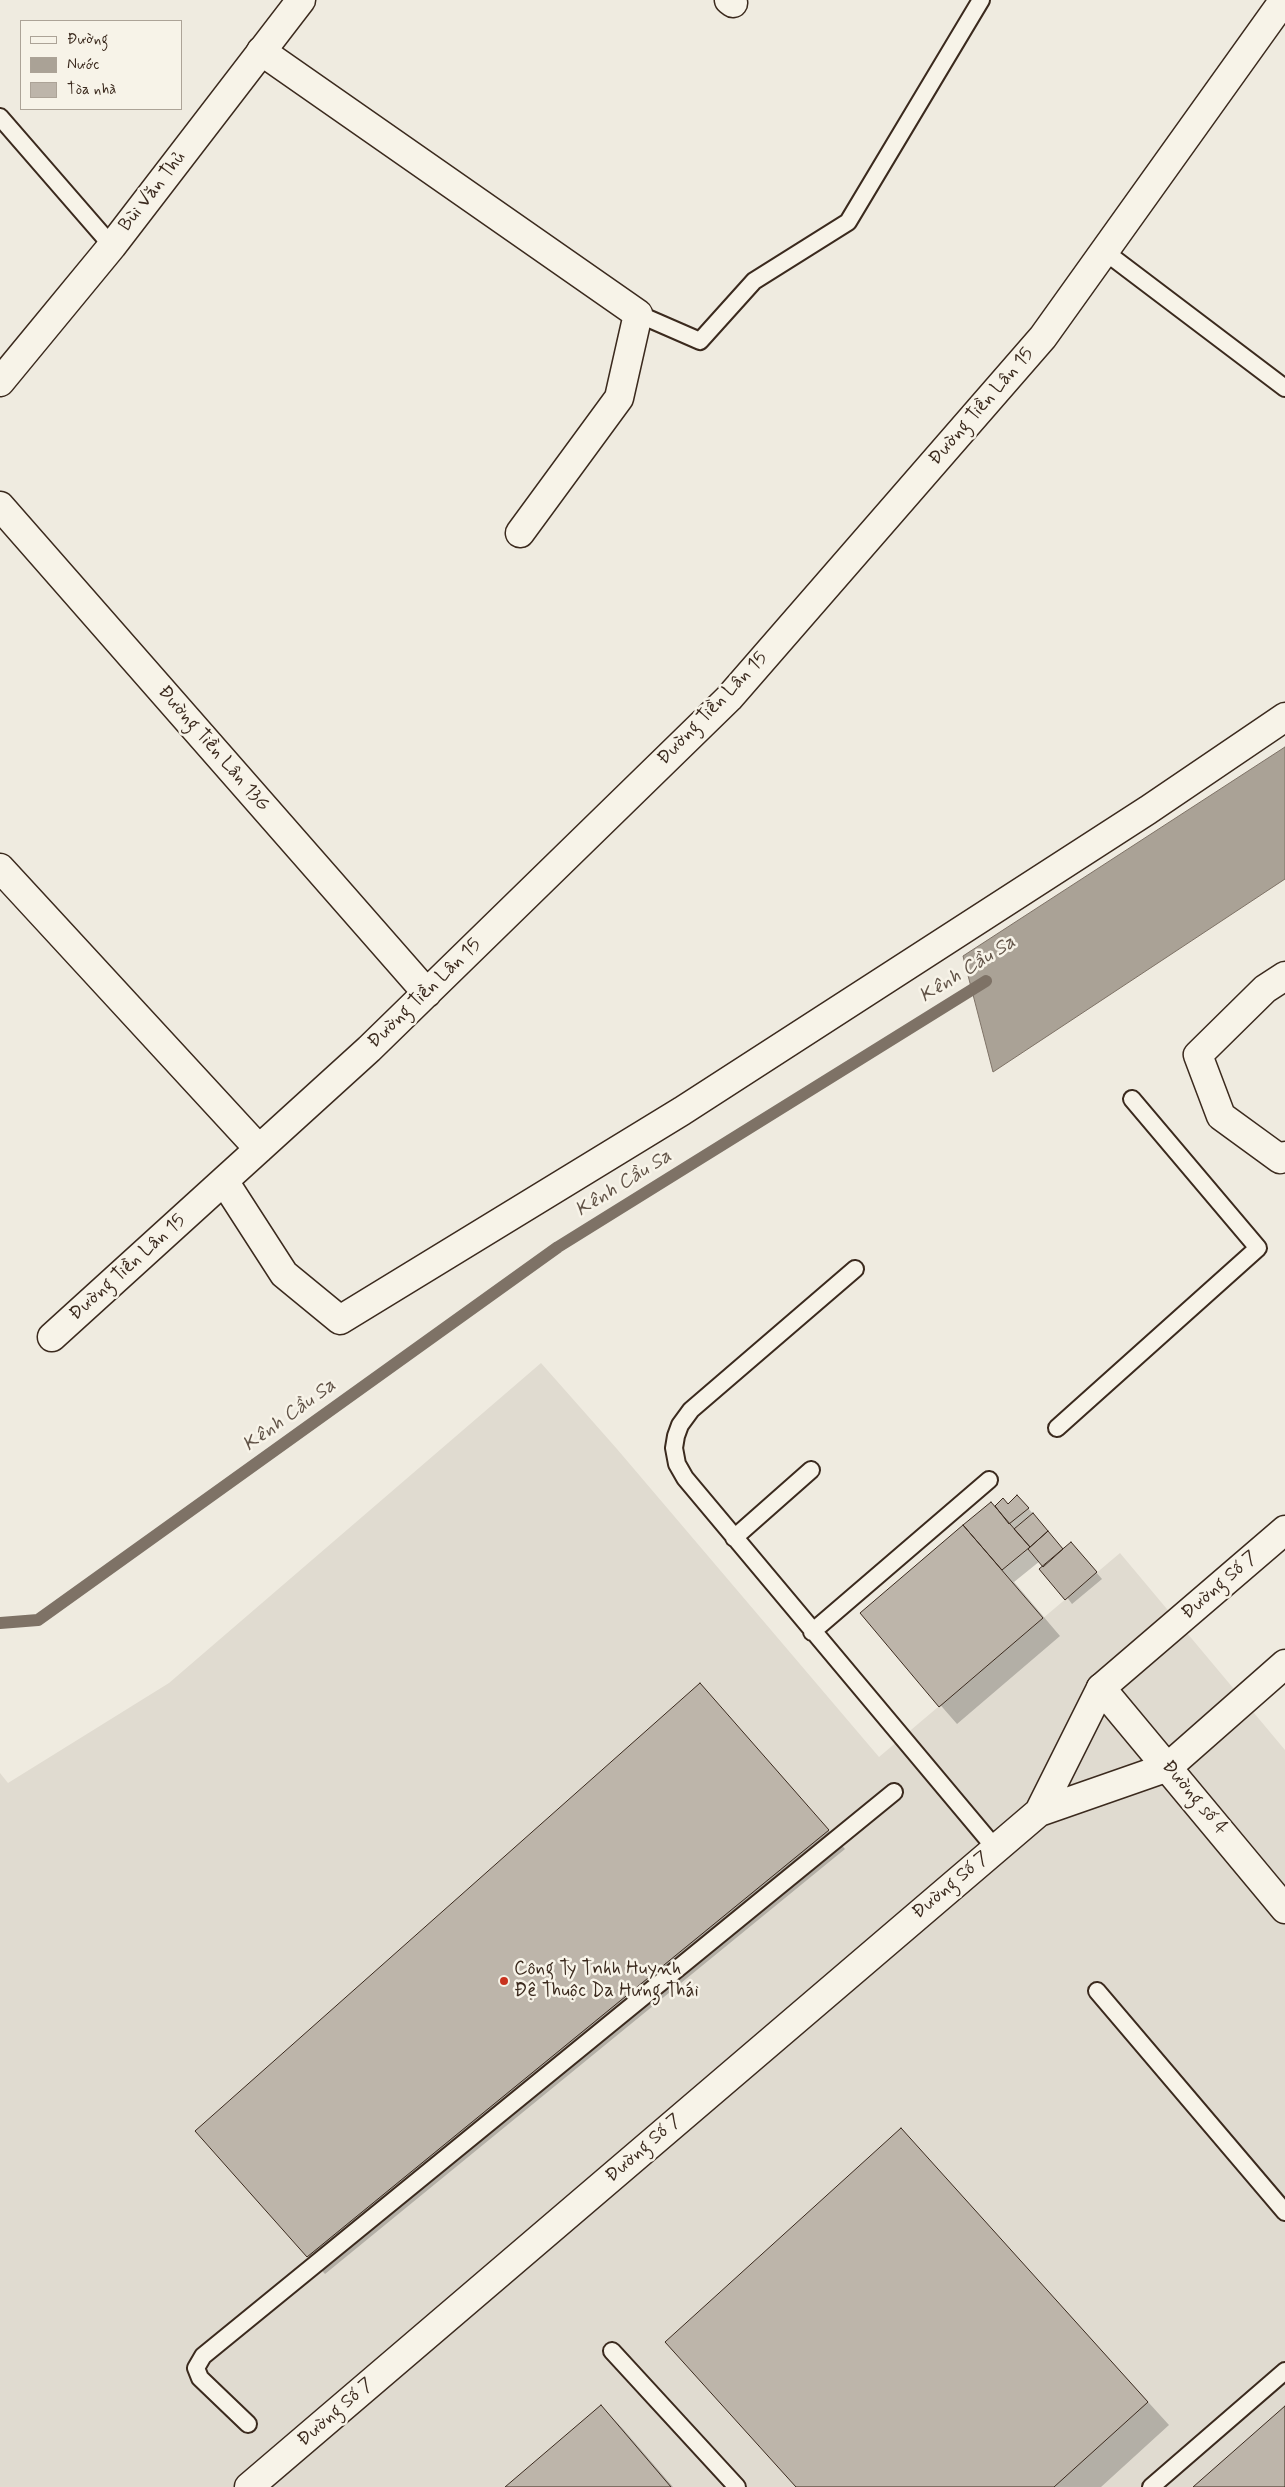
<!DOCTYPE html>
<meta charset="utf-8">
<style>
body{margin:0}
#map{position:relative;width:1285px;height:2487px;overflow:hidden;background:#efebe0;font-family:Mynerve,sans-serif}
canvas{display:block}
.legend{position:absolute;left:20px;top:20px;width:162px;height:90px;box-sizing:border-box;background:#f7f3e8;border:1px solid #aca397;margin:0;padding:6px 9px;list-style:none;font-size:15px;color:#3b2a1e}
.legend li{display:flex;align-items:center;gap:10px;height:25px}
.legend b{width:25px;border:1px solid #aca397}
</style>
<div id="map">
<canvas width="1285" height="2487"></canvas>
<ul class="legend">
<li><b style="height:6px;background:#f7f3e8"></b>Đường</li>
<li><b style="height:14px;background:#aaa296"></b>Nước</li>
<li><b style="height:14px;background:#bdb5aa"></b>Tòa nhà</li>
</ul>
</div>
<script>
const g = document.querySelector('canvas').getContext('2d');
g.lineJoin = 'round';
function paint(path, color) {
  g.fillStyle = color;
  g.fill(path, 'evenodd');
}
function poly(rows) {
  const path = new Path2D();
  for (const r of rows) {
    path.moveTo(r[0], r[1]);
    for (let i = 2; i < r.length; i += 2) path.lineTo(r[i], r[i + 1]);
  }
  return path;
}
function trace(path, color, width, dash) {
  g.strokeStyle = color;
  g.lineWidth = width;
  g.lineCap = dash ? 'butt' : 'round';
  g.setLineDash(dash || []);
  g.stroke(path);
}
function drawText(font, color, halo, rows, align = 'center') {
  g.font = font + ' Mynerve,sans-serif';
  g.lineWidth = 5;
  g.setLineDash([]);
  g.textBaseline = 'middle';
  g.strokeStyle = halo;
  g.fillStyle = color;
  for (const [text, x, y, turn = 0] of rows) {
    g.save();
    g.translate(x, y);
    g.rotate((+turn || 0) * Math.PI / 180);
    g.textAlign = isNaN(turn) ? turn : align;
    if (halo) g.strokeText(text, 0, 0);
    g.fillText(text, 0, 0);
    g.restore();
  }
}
paint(poly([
 [541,1363,617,1449,879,1757,1120,1553,1285,1750,1285,2487,0,2487,0,1773,8,1783,169,1683]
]), '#e0dbd0');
const water = poly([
 [1285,747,1285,879,993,1072,963,956,1285,747]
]);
paint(water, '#aaa296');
trace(water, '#7e7266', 1);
paint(poly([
 [1003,1500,1008,1505,1023,1502,1064,1550,1077,1550,1102,1579,1072,1604,1040,1561,1014,1582,1060,1636,957,1724,861,1614],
 [717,1703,845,1849,325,2274,308,2256],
 [901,2130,1169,2425,1101,2487,798,2487],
 [601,2406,623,2429,673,2487,507,2487]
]), '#0003');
trace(poly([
 [0,1623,38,1620,558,1247,986,981]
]), '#7e7266', 12);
const building = poly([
 [1017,1495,1029,1508,1009,1524,995,1506,1003,1498,1008,1504,1017,1495],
 [991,1502,1030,1547,1002,1570,963,1525,991,1502],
 [1033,1513,1048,1531,1030,1547,1014,1529,1033,1513],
 [963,1525,1043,1618,939,1707,860,1613,963,1525],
 [1048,1531,1063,1549,1043,1567,1028,1549,1048,1531],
 [1071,1542,1097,1572,1065,1600,1039,1569,1071,1542],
 [700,1683,829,1830,307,2257,195,2131,700,1683],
 [901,2128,1148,2402,1054,2487,796,2487,665,2342,901,2128],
 [601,2405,671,2487,505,2487,601,2405],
 [1285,2406,1285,2487,1193,2487,1285,2406]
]);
paint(building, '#bdb5aa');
trace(building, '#3b2a1e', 1);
const lane = poly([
 [0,117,112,246],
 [1104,251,1285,388],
 [638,314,700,341,754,281,848,222,981,0],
 [855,1269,691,1410,680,1425,676,1436,674,1448,677,1464,685,1478,996,1849],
 [1057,1428,1258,1248,1132,1099],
 [734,1538,811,1470],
 [812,1632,989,1480],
 [1097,1991,1285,2212],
 [612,2351,737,2487],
 [248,2424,200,2378,196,2368,203,2356,894,1792],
 [1151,2487,1285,2371]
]);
const street = poly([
 [729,0,733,3],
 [261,51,638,314,619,398,520,533],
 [0,506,427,993],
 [0,868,259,1149],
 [1285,976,1265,989,1198,1055,1221,1116,1280,1159,1285,1156],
 [224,1181,284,1274,340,1320,682,1111,1148,810,1285,717],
 [52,1337,369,1049,729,698,1043,337,1284,0],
 [1101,1688,1285,1909]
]);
const secondary = poly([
 [0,382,112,246,301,0],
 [1039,1812,1101,1688,1285,1530],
 [249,2487,1039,1812,1168,1767,1285,1664]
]);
trace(lane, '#3b2a1e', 20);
trace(street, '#3b2a1e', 31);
trace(secondary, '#3b2a1e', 31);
trace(lane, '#f7f3e8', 16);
trace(street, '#f7f3e8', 28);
trace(secondary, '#f7f3e8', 28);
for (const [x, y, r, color] of [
 [504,1981,5,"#c8321e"]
]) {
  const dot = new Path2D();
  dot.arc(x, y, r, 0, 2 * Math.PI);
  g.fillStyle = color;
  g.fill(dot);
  trace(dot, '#f7f3e8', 2);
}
drawText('19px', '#3b2a1e', '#f7f3e8', [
 ["Bùi Văn Thủ",153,192,-52],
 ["Đường Tiền Lân 15",982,407,-49],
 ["Đường Tiền Lân 15",713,709,-46],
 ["Đường Tiền Lân 13G",213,749,49],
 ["Đường Tiền Lân 15",425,994,-44],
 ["Đường Tiền Lân 15",128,1268,-42],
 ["Đường Số 7",1220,1586,-41],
 ["Đường số 4",1194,1798,50],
 ["Đường Số 7",951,1886,-40],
 ["Đường Số 7",644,2149,-41],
 ["Đường Số 7",336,2413,-41]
]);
drawText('19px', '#3b2a1e', '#f7f3e8', [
 ["Công Ty Tnhh Huynh",514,1970],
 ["Đệ Thuộc Da Hưng Thái",514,1992]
], 'left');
drawText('italic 20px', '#625448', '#f7f3e8', [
 ["Kênh Cầu Sa",968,970,-32],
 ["Kênh Cầu Sa",624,1184,-32],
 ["Kênh Cầu Sa",290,1416,-36]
]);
</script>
